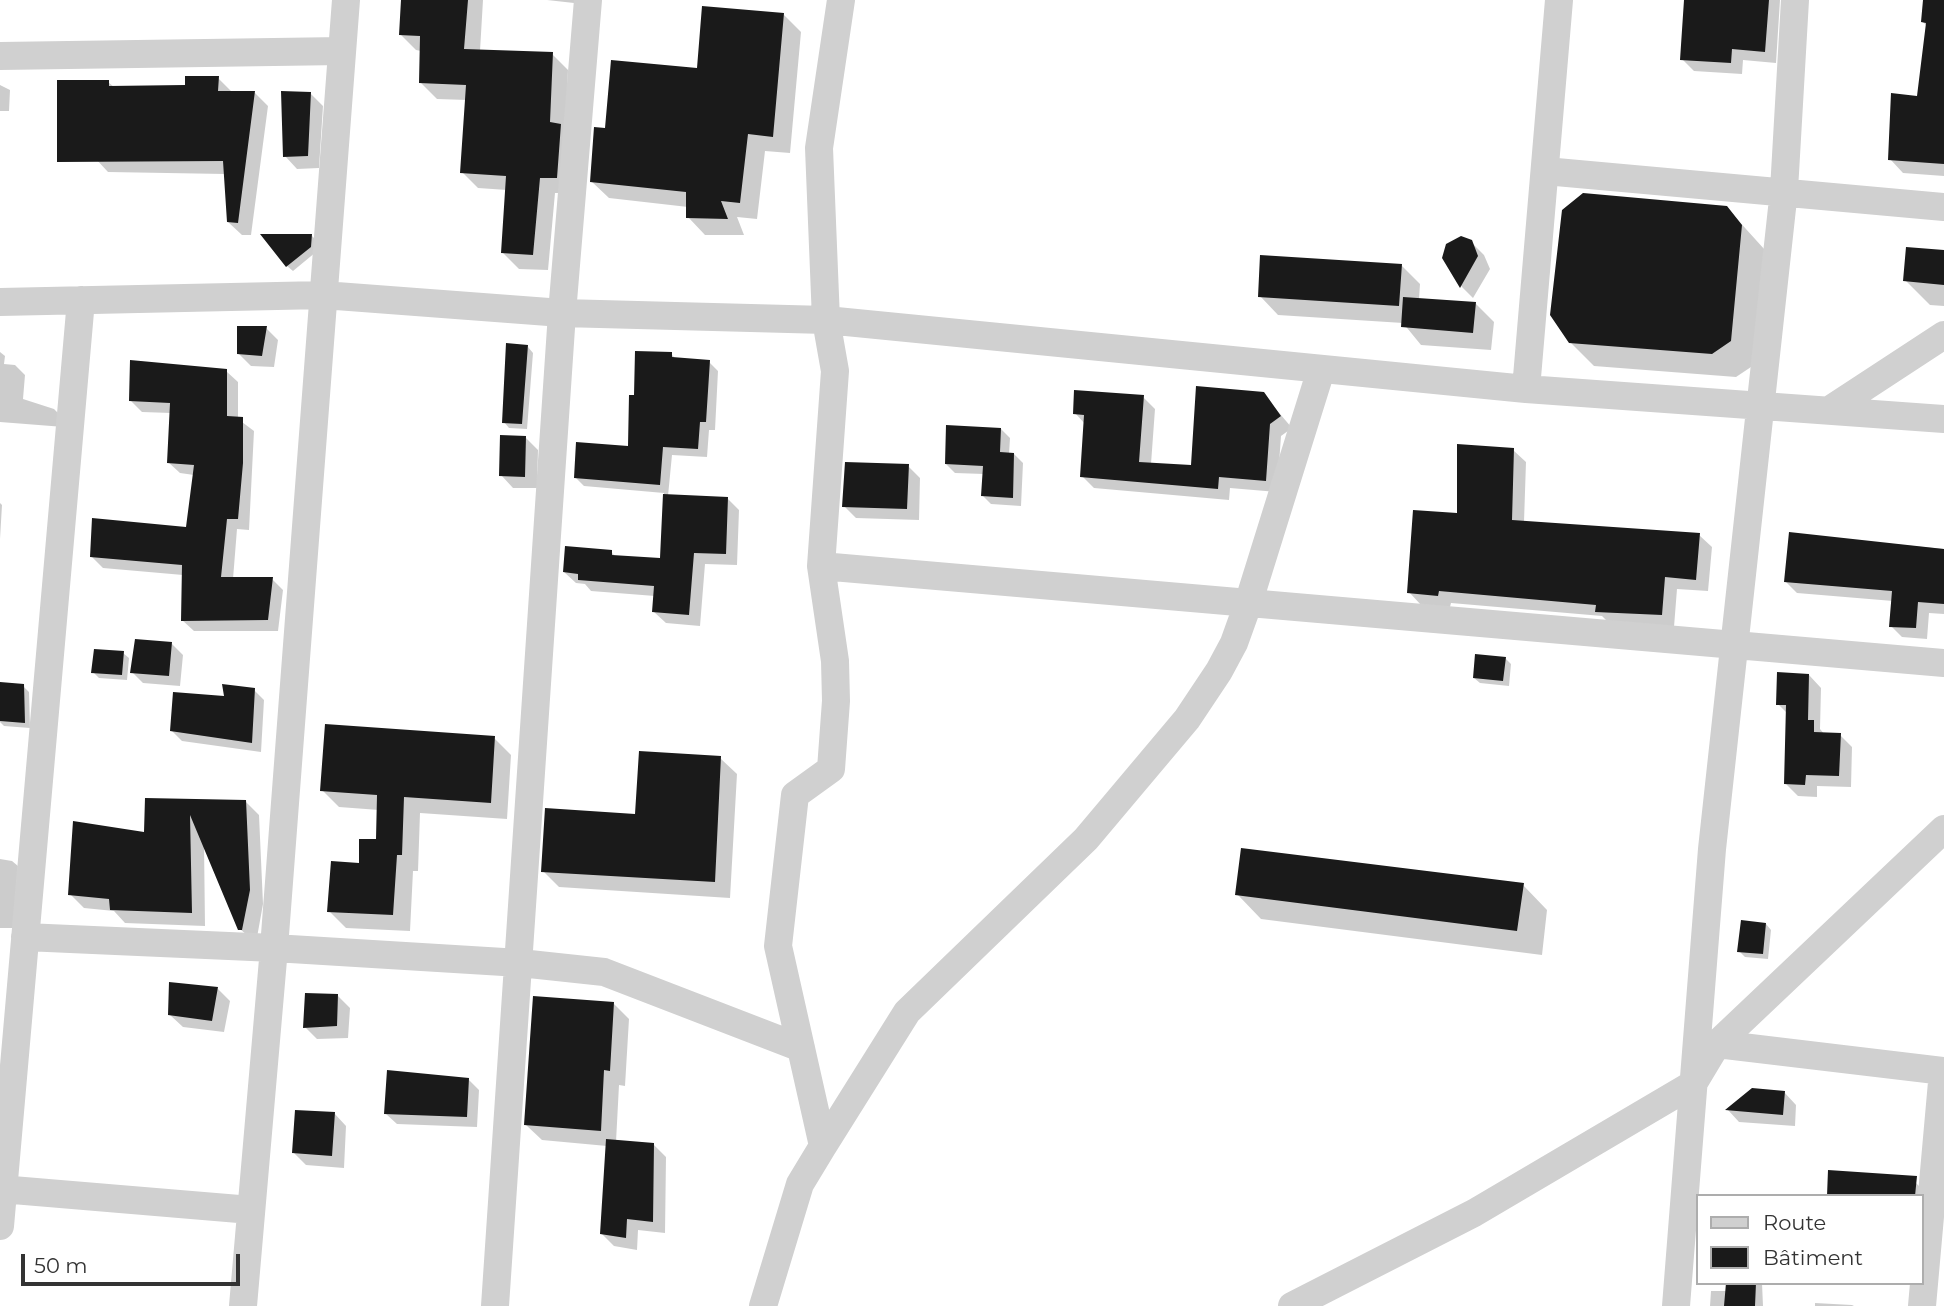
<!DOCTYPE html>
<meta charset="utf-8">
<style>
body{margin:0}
#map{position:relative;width:1944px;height:1306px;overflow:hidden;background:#fff;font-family:Montserrat,sans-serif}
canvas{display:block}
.legend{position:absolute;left:1696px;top:1194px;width:228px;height:91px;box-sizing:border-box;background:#fff;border:2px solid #adadad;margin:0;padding:9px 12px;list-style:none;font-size:21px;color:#333}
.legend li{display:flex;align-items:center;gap:14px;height:35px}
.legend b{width:35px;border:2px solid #adadad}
.scale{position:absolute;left:21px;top:1254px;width:219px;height:32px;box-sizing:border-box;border:4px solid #333;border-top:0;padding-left:9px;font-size:21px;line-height:24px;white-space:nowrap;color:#333;-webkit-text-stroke:5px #fff;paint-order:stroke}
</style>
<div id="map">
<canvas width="1944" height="1306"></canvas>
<ul class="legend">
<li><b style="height:9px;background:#d0d0d0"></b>Route</li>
<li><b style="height:19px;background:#1a1a1a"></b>Bâtiment</li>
</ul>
<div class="scale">50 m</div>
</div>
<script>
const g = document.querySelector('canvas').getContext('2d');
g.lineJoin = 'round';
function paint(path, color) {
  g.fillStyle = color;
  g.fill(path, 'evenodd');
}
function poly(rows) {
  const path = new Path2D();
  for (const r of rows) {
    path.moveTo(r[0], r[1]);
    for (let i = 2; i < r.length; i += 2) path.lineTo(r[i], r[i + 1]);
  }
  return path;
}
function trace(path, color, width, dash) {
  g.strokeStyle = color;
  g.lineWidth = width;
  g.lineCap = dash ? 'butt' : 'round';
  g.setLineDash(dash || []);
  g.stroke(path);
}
paint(poly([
 [403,0,483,0,480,51,552,54,568,70,566,131,572,193,555,193,548,270,519,269,503,253,507,190,478,188,462,172,467,100,437,99,421,83,421,51,416,50,400,34],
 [547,0,584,0,583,4],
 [1685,0,1780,0,1776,63,1743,60,1742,74,1694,71,1682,59],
 [1924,0,1944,0,1944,176,1903,173,1890,159,1919,97,1927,26,1923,22],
 [783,14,801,32,790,153,765,151,757,219,737,217,744,235,705,235,688,217,688,207,609,198,591,181,606,130],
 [218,78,231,91,255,93,268,106,251,235,242,235,228,222,225,174,108,172,95,158,108,82,114,87,187,86],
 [0,85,10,90,9,111,0,111],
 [310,93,323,106,319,168,297,169,285,156],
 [1727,208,1765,250,1754,365,1736,377,1594,366,1570,342],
 [311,235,317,241,316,252,293,271,287,266],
 [1471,242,1484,255,1490,269,1473,298,1462,287,1444,258],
 [1944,251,1944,306,1930,305,1905,280],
 [1401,265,1420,284,1419,299,1475,303,1494,322,1491,350,1421,345,1403,323,1278,315,1260,296],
 [266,328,278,340,274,367,251,366,239,354],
 [528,347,533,353,527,429,509,428,504,422],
 [0,352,5,356,4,364,15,365,25,375,23,399,54,409,64,419,64,427,0,422],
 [671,354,677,360,709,362,718,371,715,430,709,430,707,457,672,455,668,496,727,498,739,510,737,565,705,564,700,626,666,623,654,612,655,596,591,591,585,584,576,583,564,572,611,552,616,557,662,560,664,493,584,486,575,477,630,448,636,397],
 [226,371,238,382,238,419,254,431,249,530,237,529,233,579,272,579,283,590,278,631,194,631,182,620,183,575,103,568,92,557,187,529,194,475,180,473,168,462,171,413,142,412,131,401],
 [1263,394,1292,428,1281,436,1277,492,1230,488,1229,500,1094,488,1082,476,1085,424,1075,413,1143,397,1155,409,1151,464,1192,467],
 [1001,429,1010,438,1009,454,1014,454,1023,463,1021,506,991,504,982,495,984,474,955,473,946,464],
 [526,438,538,450,537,488,513,488,501,475],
 [1513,450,1526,462,1524,522,1699,535,1712,547,1708,591,1677,589,1674,627,1610,624,1602,616,1451,603,1450,607,1421,605,1409,592,1459,515],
 [908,466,920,478,919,520,856,518,844,506],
 [0,503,2,505,0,539],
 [1790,534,1944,549,1944,614,1929,613,1927,639,1902,637,1891,626,1893,601,1797,593,1785,581],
 [136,640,172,644,183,655,180,686,143,683,132,672],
 [123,653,129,658,127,680,99,678,93,672],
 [1505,658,1511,664,1509,686,1480,683,1474,678],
 [1809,675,1821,688,1820,729,1825,735,1840,735,1852,747,1851,787,1817,786,1817,797,1798,796,1786,784,1788,714,1778,704],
 [0,684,23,686,29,692,30,728,4,726,0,722],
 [254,690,264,700,261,752,182,741,172,731,226,698],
 [494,738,511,755,507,819,420,813,418,871,413,871,410,931,346,928,329,911,378,841,379,810,339,807,322,790],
 [720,758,737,774,730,898,559,887,543,871,637,816],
 [147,800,245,801,259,815,263,904,256,943,240,929,204,843,205,926,125,923,114,911,84,908,70,894,146,834],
 [0,859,12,861,18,866,13,928,0,928],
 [1523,885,1547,910,1542,955,1261,919,1237,894],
 [1766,924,1771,930,1768,959,1745,957,1739,951],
 [218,989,230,1001,224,1032,183,1027,170,1015],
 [338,996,350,1008,348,1038,317,1039,305,1027],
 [613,1003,629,1019,625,1086,619,1085,616,1142,654,1145,666,1157,665,1233,638,1230,637,1250,614,1246,602,1234,607,1146,542,1140,526,1125],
 [468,1079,479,1090,477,1127,397,1124,386,1114],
 [1753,1090,1784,1092,1796,1105,1795,1126,1739,1122,1728,1110],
 [334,1113,346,1126,344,1168,306,1165,294,1153],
 [1910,1177,1922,1189,1921,1196,1829,1196],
 [1727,1283,1762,1283,1763,1306,1710,1306,1711,1291,1727,1291],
 [1815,1303,1852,1305,1854,1306,1815,1306]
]), '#0003');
paint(poly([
 [401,0,468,0,464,49,553,52,550,122,561,124,557,178,540,178,533,255,501,253,506,176,460,173,466,85,419,83,420,36,399,35],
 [1684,0,1769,0,1765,52,1732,49,1731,63,1680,60],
 [1923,0,1944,0,1944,164,1888,160,1891,93,1917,96,1926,23,1921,22],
 [702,6,784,13,773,137,748,134,740,203,721,201,728,219,686,218,686,192,590,182,594,127,605,128,611,60,697,68],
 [185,76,219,76,218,91,255,91,238,223,227,222,223,161,57,162,57,80,109,80,109,86,185,85],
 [281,91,311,92,308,156,283,157],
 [1583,193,1727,206,1742,225,1731,341,1712,354,1569,343,1550,315,1562,210],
 [260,234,312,234,311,247,286,267],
 [1461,236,1472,240,1478,256,1460,288,1442,258,1446,244],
 [1906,247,1944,250,1944,285,1903,281],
 [1260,255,1402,264,1399,306,1258,297],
 [1403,297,1476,302,1473,333,1401,327],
 [237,326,267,326,262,356,237,354],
 [506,343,528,345,522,424,502,423],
 [635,351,672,352,672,357,710,360,706,422,700,422,698,449,663,447,660,485,574,478,576,442,628,446,629,395,634,395],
 [130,360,227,369,227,416,243,417,243,463,238,519,227,519,221,577,273,577,268,620,181,621,182,565,90,557,92,518,186,527,194,465,167,463,170,403,129,401],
 [1196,386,1264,392,1281,416,1270,424,1266,481,1219,477,1218,489,1080,477,1084,415,1073,414,1074,390,1144,395,1139,462,1191,465],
 [946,425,1001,428,1000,452,1014,453,1013,498,981,496,983,466,945,464],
 [500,435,526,436,525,477,499,476],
 [1457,444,1514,448,1512,520,1700,533,1696,580,1665,577,1662,615,1595,612,1596,605,1439,591,1438,596,1407,593,1413,510,1457,513],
 [845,462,909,464,907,509,842,507],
 [663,494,728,497,726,554,694,553,689,615,652,612,654,586,578,580,578,574,563,572,565,546,612,550,612,555,660,558],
 [1789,532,1944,549,1944,604,1918,602,1916,628,1889,627,1892,591,1784,582],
 [135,639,172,642,169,676,130,673],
 [94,649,124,651,122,675,91,673],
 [1475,654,1506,657,1503,681,1473,678],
 [1777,672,1809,674,1808,720,1814,720,1814,732,1841,733,1839,776,1806,775,1805,785,1784,784,1786,705,1776,705],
 [0,682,24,684,25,723,0,721],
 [222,684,255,688,252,743,170,731,173,692,224,696],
 [325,724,495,736,491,803,404,797,402,855,397,855,393,915,327,912,331,861,359,863,359,839,376,839,377,795,320,791],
 [639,751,721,756,715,882,541,872,545,808,635,814],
 [145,798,246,800,250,890,242,930,238,930,190,815,192,913,110,910,109,899,68,895,73,821,144,832],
 [1241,848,1524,883,1517,931,1235,895],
 [1741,920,1766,923,1763,954,1737,952],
 [169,982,218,987,212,1021,168,1015],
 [305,993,338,994,337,1026,303,1028],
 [533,996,614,1002,610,1071,604,1070,601,1131,524,1125],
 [387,1070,469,1078,467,1117,384,1114],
 [1752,1088,1785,1091,1783,1115,1725,1110],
 [295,1110,335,1112,332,1156,292,1153],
 [606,1139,654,1143,653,1222,627,1219,626,1238,600,1234],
 [1828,1170,1917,1176,1915,1196,1827,1196],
 [1726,1283,1756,1283,1755,1306,1724,1306]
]), '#1a1a1a');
trace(poly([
 [0,56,342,51],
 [1545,171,1944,207],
 [0,302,323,295,562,313,826,320,1526,389,1944,419],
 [1526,389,1559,0],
 [1831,409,1944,335],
 [821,566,1944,663],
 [25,937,274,948,520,963,604,972,801,1048],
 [1717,1044,1944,1071],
 [823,1146,907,1012,1086,839,1187,719,1219,671,1234,643,1248,604,1321,370],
 [0,1189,251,1210],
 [0,1226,81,300],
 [243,1306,274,948,346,0],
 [495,1306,562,313,588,0],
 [763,1306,800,1184,823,1146,778,946,795,795,831,769,836,701,835,661,821,566,835,371,826,320,819,148,841,0],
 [1292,1306,1474,1213,1693,1084,1717,1044,1944,829],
 [1676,1306,1712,849,1784,190,1795,0],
 [1922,1306,1943,1071]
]), '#d0d0d0', 28);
</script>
